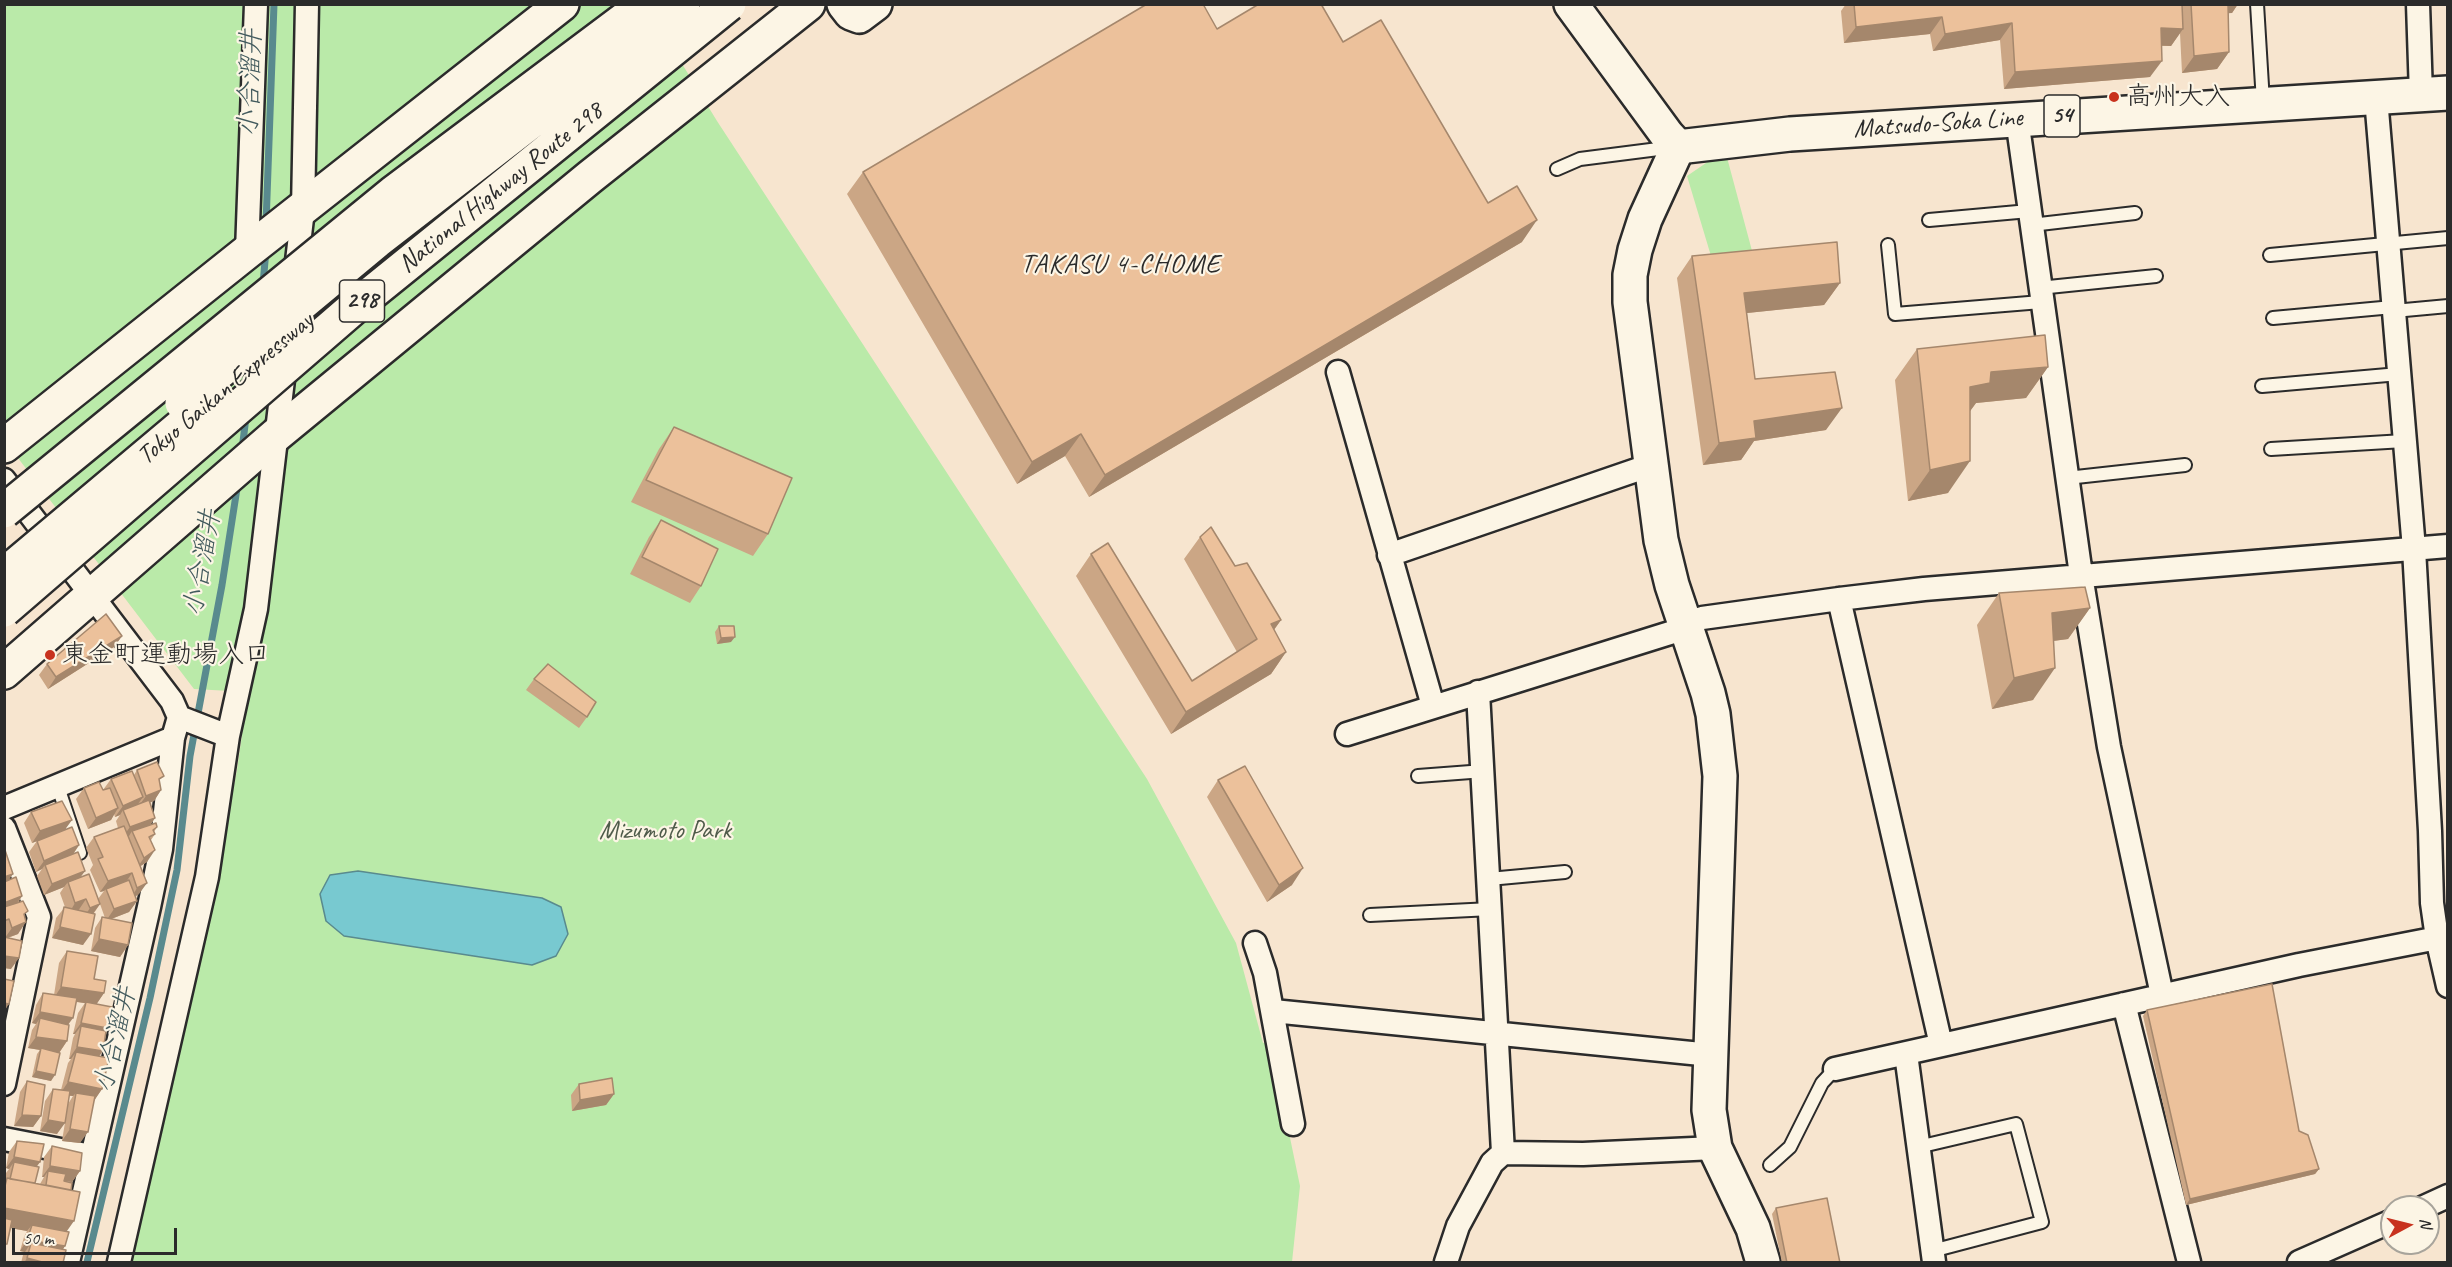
<!DOCTYPE html>
<meta charset="utf-8">
<style>
body{margin:0}
#map{position:relative;width:2452px;height:1267px;overflow:hidden;background:#f7e5cf;font-family:Caveat,sans-serif}
canvas{display:block}
.frame{position:absolute;inset:0;border:6px solid #2b2b2b;pointer-events:none}
.north{position:absolute;left:2380px;top:1195px;width:60px;height:60px;box-sizing:border-box;background:#fcf5e5;border:2px solid #a8a49b;border-radius:50%;rotate:83deg;font-size:16px;font-weight:700;line-height:24px;text-align:center;color:#2b2b2b}
.north::after{content:'';display:block;margin:auto;width:21px;height:27px;background:#c8321e;clip-path:polygon(50% 0,100% 100%,50% 72%,0 100%)}
.scale{position:absolute;left:12px;top:1228px;width:165px;height:27px;box-sizing:border-box;border:3px solid #2b2b2b;border-top:0;padding-left:8px;font-size:18px;line-height:21px;white-space:nowrap;color:#2b2b2b;-webkit-text-stroke:4px #fcf5e5;paint-order:stroke}
</style>
<div id="map">
<canvas width="2452" height="1267"></canvas>
<div class="frame"></div>
<div class="north">N</div>
<div class="scale">50 m</div>
</div>
<script>
const g = document.querySelector('canvas').getContext('2d');
g.lineJoin = 'round';
function paint(path, color) {
  g.fillStyle = color;
  g.fill(path, 'evenodd');
}
function poly(rows) {
  const path = new Path2D();
  for (const r of rows) {
    path.moveTo(r[0], r[1]);
    for (let i = 2; i < r.length; i += 2) path.lineTo(r[i], r[i + 1]);
  }
  return path;
}
function trace(path, color, width, dash) {
  g.strokeStyle = color;
  g.lineWidth = width;
  g.lineCap = dash ? 'butt' : 'round';
  g.setLineDash(dash || []);
  g.stroke(path);
}
function drawText(font, color, halo, rows, align = 'center') {
  g.font = font + ' Caveat,"Klee One",sans-serif';
  g.lineWidth = 4.5;
  g.setLineDash([]);
  g.textBaseline = 'middle';
  g.strokeStyle = halo;
  g.fillStyle = color;
  for (const [text, x, y, turn = 0] of rows) {
    g.save();
    g.translate(x, y);
    g.rotate((+turn || 0) * Math.PI / 180);
    g.textAlign = isNaN(turn) ? turn : align;
    if (halo) g.strokeText(text, 0, 0);
    g.fillText(text, 0, 0);
    g.restore();
  }
}
paint(poly([
 [5,5,646,5,717,121,1147,779,1236,943,1263,1043,1270,1041,1300,1186,1292,1262,131,1262,215,879,237,770,248,692,194,689,5,441],
 [1725,150,1755,262,1714,266,1687,176]
]), '#baeaa9');
const water = poly([
 [358,871,542,898,561,907,568,934,556,956,532,965,344,936,326,921,320,894,330,875,358,871]
]);
paint(water, '#78c9d0');
trace(water, '#598a8e', 1.5);
trace(poly([
 [266,224,274,4],
 [263,284,266,250],
 [251,382,254,357],
 [242,450,246,417],
 [87,1262,150,998,177,870,190,756,222,585,238,482]
]), '#598a8e', 7);
const lane = poly([
 [2257,4,2263,102],
 [1557,169,1580,159,1674,147],
 [1929,220,2029,211],
 [2031,225,2135,213],
 [1888,245,1895,314,2041,302],
 [2270,255,2448,238],
 [2039,288,2156,276],
 [2394,311,2448,306],
 [2273,318,2393,307],
 [2262,386,2399,374],
 [2271,449,2404,441],
 [2067,478,2185,465],
 [1418,776,1484,771],
 [58,787,80,853],
 [1489,879,1565,872],
 [1370,915,1491,909],
 [1918,1147,2016,1124,2042,1222,1932,1251],
 [1770,1165,1790,1147,1822,1083,1835,1069]
]);
const street = poly([
 [2418,4,2421,95],
 [2376,98,2414,549,2430,831,2432,903,2437,938,2448,986],
 [2017,119,2081,575,2109,747,2162,995],
 [247,252,256,4],
 [1338,372,1433,706],
 [4,480,172,701,179,717,173,738,161,849,149,907,68,1262],
 [1389,555,1651,465],
 [1839,599,1941,1045],
 [1684,623,1702,618,1839,599,1924,589,2448,546],
 [1478,692,1503,1153],
 [179,717,228,736],
 [1347,734,1686,628],
 [4,808,173,738],
 [4,828,39,917,4,1084],
 [1255,943,1265,973,1293,1124],
 [2124,1004,2189,1262],
 [1273,1011,1711,1055],
 [1906,1054,1934,1262],
 [1835,1069,2299,965,2448,936],
 [4,1139,81,1154],
 [2424,1207,2448,1196],
 [119,1262,207,877,228,736,256,609,303,210,307,4],
 [1446,1262,1458,1226,1492,1163,1503,1153,1583,1154,1715,1148],
 [2299,1262,2392,1221]
]);
const secondary = poly([
 [844,4,851,13,859,16,875,4],
 [1678,147,1645,219,1635,250,1630,275,1630,302,1661,540,1672,585,1708,693,1713,714,1720,776,1709,1110,1715,1148,1753,1228,1763,1262],
 [4,446,247,252,562,4],
 [4,672,276,435,590,177,808,4]
]);
const primary = poly([
 [1571,4,1667,135,1678,147,1790,134,2448,93]
]);
trace(lane, '#2b2b2b', 16);
trace(street, '#2b2b2b', 27);
trace(secondary, '#2b2b2b', 38);
trace(primary, '#2b2b2b', 38);
trace(lane, '#fcf5e5', 12);
trace(street, '#fcf5e5', 22);
trace(secondary, '#fcf5e5', 33);
trace(primary, '#fcf5e5', 33);
const highwayBridge = poly([
 [182,403,377,241,683,4],
 [4,511,393,193,645,4],
 [4,575,217,396],
 [4,610,358,304,729,4]
]);
trace(highwayBridge, '#2b2b2b', 38, []);
trace(highwayBridge, '#fcf5e5', 33);
paint(poly([
 [1846,4,2238,4,2232,13,2228,13,2229,52,2217,69,2182,73,2180,33,2171,46,2162,46,2150,77,2004,89,2000,40,1933,51,1930,34,1844,43,1841,11],
 [1217,29,1343,42,1488,203,1522,242,1089,497,1065,456,1017,484,847,194,863,172],
 [1692,256,1840,283,1824,305,1747,313,1755,379,1826,430,1754,441,1741,460,1703,465,1677,278],
 [1917,349,2048,367,2026,398,1976,403,1970,411,1948,493,1908,501,1895,380],
 [674,427,768,534,753,556,631,502,659,449],
 [661,520,701,586,690,603,630,574,649,537],
 [1200,537,1235,566,1281,620,1274,630,1286,652,1271,674,1171,734,1076,576,1091,554,1192,681,1237,652,1184,559],
 [1999,593,2090,608,2068,639,2053,641,2033,700,1992,709,1977,625],
 [719,626,731,642,717,644,715,632],
 [122,636,114,647,48,689,39,675,47,664],
 [534,679,587,717,579,728,526,690],
 [137,770,159,782,161,790,154,801,150,802,155,818,151,824,157,827,154,832,155,834,151,840,147,862,140,866,139,894,135,896,137,901,129,912,111,919,128,945,120,957,91,951,95,928,102,917,105,918,100,904,94,913,83,945,52,938,56,918,65,907,60,893,64,887,44,895,37,876,42,869,36,872,29,852,37,841,32,843,24,823,31,812,65,830,79,845,74,853,80,878,98,899,104,891,100,892,90,870,93,865,86,848,94,837,118,828,116,821,120,815,115,817,114,814,111,820,88,829,76,799,84,788,103,790,111,779,134,775],
 [1218,780,1292,885,1267,902,1207,797],
 [4,850,9,880,22,896,18,903,24,916,18,934,8,938,11,969,4,968],
 [67,951,94,979,104,993,96,1004,107,1028,105,1031,99,1056,102,1089,94,1100,80,1143,62,1141,68,1104,73,1096,69,1096,57,1134,40,1131,45,1101,53,1089,61,1090,68,1063,71,1059,69,1059,73,1038,75,1034,73,1034,78,1013,85,1003,76,1002,68,1025,67,1041,59,1053,51,1081,32,1077,37,1054,40,1050,28,1048,32,1030,36,1024,32,1023,36,1005,43,993,54,995,59,963],
 [2147,1010,2299,1131,2319,1169,2315,1174,2186,1205,2143,1016],
 [27,1081,41,1116,33,1127,14,1126,20,1092],
 [579,1084,614,1094,606,1105,572,1111,571,1095],
 [17,1141,40,1162,36,1167,35,1183,40,1184,44,1177,42,1177,44,1157,52,1146,80,1171,72,1182,64,1181,71,1190,65,1246,63,1249,63,1263,21,1263,23,1255,25,1252,20,1251,24,1237,27,1231,11,1228,7,1244,4,1248,4,1181,6,1173,9,1169,6,1168,9,1152],
 [1776,1208,1840,1263,1782,1263,1772,1214]
]), '#cba685');
paint(poly([
 [2223,4,2238,4,2232,13,2216,14],
 [1942,17,1930,34,1844,43,1856,27],
 [2012,23,2000,40,1933,51,1945,34],
 [2161,28,2183,29,2171,46,2149,45],
 [2229,52,2217,69,2182,73,2194,56],
 [2162,61,2150,77,2004,89,2015,72],
 [1537,220,1522,242,1089,497,1105,475],
 [1840,283,1824,305,1728,315,1744,293],
 [2048,367,2026,398,1976,403,1968,414,1970,387,1991,372],
 [1842,408,1826,430,1754,441,1741,460,1703,465,1719,443,1754,421],
 [1081,434,1065,456,1017,484,1032,462],
 [1970,461,1948,493,1908,501,1930,470],
 [2090,608,2068,639,2030,644,2052,613],
 [1281,620,1265,642,1271,624],
 [122,636,114,647,48,689,56,677],
 [735,637,731,642,717,644,721,638],
 [1286,652,1271,674,1171,734,1186,712],
 [2055,668,2033,700,1992,709,2014,678],
 [161,790,154,801,138,807,146,796],
 [143,797,135,808,123,810,120,815,115,817,123,806],
 [118,808,111,820,88,829,96,818],
 [155,818,147,829,132,831,129,836,122,838,130,827],
 [72,820,64,831,32,843,40,831],
 [79,845,71,857,45,865,42,869,36,872,44,861],
 [155,850,147,862,136,869,144,858],
 [1303,868,1292,885,1267,902,1279,885],
 [85,871,77,882,68,882,64,887,44,895,52,884],
 [132,873,124,885,106,889,104,891,100,892,108,881],
 [13,874,5,885,4,885,4,877],
 [147,883,139,894,130,900,137,888],
 [22,896,14,907,4,911,4,903],
 [86,899,78,911,68,915,75,903],
 [137,901,129,912,106,921,114,909],
 [100,904,92,915,82,920,90,908],
 [26,922,18,934,4,939,12,928],
 [60,927,91,934,83,945,52,938],
 [99,939,128,945,120,957,91,951],
 [4,956,19,958,11,969,4,968],
 [61,987,104,993,96,1005,54,998],
 [4,1003,9,1004,4,1011],
 [40,1012,73,1018,65,1029,40,1018,36,1024,32,1023],
 [81,1023,107,1028,99,1039,81,1026,75,1034,73,1034],
 [36,1037,67,1041,59,1053,28,1048],
 [77,1047,103,1051,95,1062,76,1052,71,1059,69,1059],
 [36,1071,55,1075,51,1081,32,1077],
 [68,1082,102,1089,94,1101,76,1093,73,1096,60,1094],
 [614,1094,606,1105,572,1111,580,1100],
 [22,1115,41,1116,33,1127,14,1126],
 [48,1120,65,1123,57,1134,40,1131],
 [70,1129,88,1132,80,1143,62,1141],
 [14,1157,40,1162,32,1173,14,1162,9,1169,6,1168],
 [50,1166,80,1171,72,1182,47,1178,48,1171,44,1177,42,1177],
 [2319,1169,2315,1174,2186,1205,2190,1199],
 [4,1208,74,1221,62,1238,32,1225,27,1231,4,1227],
 [27,1240,65,1246,57,1258,31,1243,25,1252,20,1251],
 [27,1258,46,1263,24,1263]
]), '#a5876c');
const building = poly([
 [1147,4,1203,4,1217,29,1259,4,1321,4,1343,42,1381,20,1488,203,1517,186,1537,220,1105,475,1081,434,1032,462,863,172,1147,4],
 [1854,4,2182,4,2183,29,2161,28,2162,61,2015,72,2012,23,1945,34,1942,17,1856,27,1854,4],
 [2191,4,2228,4,2229,52,2194,56,2191,4],
 [1837,242,1840,283,1744,293,1755,379,1835,372,1842,408,1754,421,1756,438,1719,443,1692,256,1837,242],
 [2045,335,2048,367,1991,372,1990,383,1970,387,1970,461,1930,470,1917,349,2045,335],
 [674,427,792,478,768,534,646,480,674,427],
 [661,520,718,549,701,586,642,557,661,520],
 [1211,527,1235,566,1247,563,1281,620,1271,624,1286,652,1186,712,1091,554,1108,543,1192,681,1257,639,1200,537,1211,527],
 [2085,587,2090,608,2052,613,2055,668,2014,678,1999,593,2085,587],
 [106,614,122,636,56,677,47,664,106,614],
 [719,626,734,626,735,637,721,638,719,626],
 [548,664,596,702,587,717,534,679,548,664],
 [157,762,164,776,159,779,161,790,146,796,137,770,157,762],
 [1245,766,1303,868,1279,885,1218,780,1245,766],
 [132,771,143,797,123,806,111,779,132,771],
 [99,782,103,790,110,788,118,808,96,818,84,788,99,782],
 [149,800,155,818,130,827,123,810,149,800],
 [62,801,72,820,40,831,31,812,62,801],
 [156,823,157,827,153,830,155,834,149,837,155,850,144,858,132,831,156,823],
 [124,826,147,883,137,888,132,873,108,881,98,859,103,857,94,837,124,826],
 [72,827,79,845,44,861,37,841,72,827],
 [4,850,5,850,13,874,4,877,4,850],
 [78,852,85,871,52,884,45,865,78,852],
 [89,874,100,904,90,908,86,899,75,903,68,882,89,874],
 [16,877,22,896,4,903,4,882,16,877],
 [129,880,137,901,114,909,106,889,129,880],
 [23,901,28,911,24,914,26,922,12,928,9,919,4,921,4,907,23,901],
 [64,907,95,914,91,934,60,927,64,907],
 [102,917,132,923,128,945,99,939,102,917],
 [4,937,22,941,19,958,4,956,4,937],
 [67,951,98,956,94,979,106,981,104,993,61,987,67,951],
 [4,979,14,981,9,1004,4,1003,4,979],
 [2272,984,2299,1131,2308,1135,2319,1169,2190,1199,2147,1010,2272,984],
 [43,993,77,998,73,1018,40,1012,43,993],
 [86,1002,112,1007,107,1028,81,1023,86,1002],
 [40,1018,69,1025,67,1041,36,1037,40,1018],
 [81,1026,106,1031,103,1051,77,1047,81,1026],
 [41,1048,60,1053,55,1075,36,1071,41,1048],
 [76,1052,109,1058,102,1089,68,1082,76,1052],
 [612,1078,614,1094,580,1100,579,1084,612,1078],
 [27,1081,45,1085,41,1116,22,1115,27,1081],
 [53,1089,70,1091,65,1123,48,1120,53,1089],
 [76,1093,95,1096,88,1132,70,1129,76,1093],
 [17,1141,44,1144,40,1162,14,1157,17,1141],
 [52,1146,82,1153,80,1171,50,1166,52,1146],
 [14,1162,39,1167,35,1183,10,1179,14,1162],
 [48,1171,66,1174,64,1181,72,1183,71,1190,46,1185,48,1171],
 [7,1178,80,1192,74,1221,4,1208,4,1190,7,1178],
 [1827,1198,1840,1263,1787,1263,1776,1208,1827,1198],
 [4,1218,12,1220,7,1244,4,1244,4,1218],
 [32,1225,69,1232,65,1246,27,1240,32,1225],
 [31,1243,66,1250,63,1263,46,1263,27,1258,31,1243]
]);
paint(building, '#ecc19b');
trace(building, '#a5876c', 1.5);
for (const [x, y, r, color] of [
 [2114,97,6,"#c8321e"],
 [50,655,6,"#c8321e"]
]) {
  const dot = new Path2D();
  dot.arc(x, y, r, 0, 2 * Math.PI);
  g.fillStyle = color;
  g.fill(dot);
  trace(dot, '#fcf5e5', 2);
}
for (const [x, y, w] of [
 [2062,116,36],
 [362,301,45]
]) {
  const box = new Path2D();
  box.roundRect(x - w / 2, y - 21, w, 42, 4.5);
  g.fillStyle = '#fcf5e5';
  g.fill(box);
  trace(box, '#2b2b2b', 1.5);
}
drawText('bold 24px', '#2b2b2b', null, [
 ["54",2062,116],
 ["298",362,301]
]);
drawText('26px', '#2b2b2b', '#fcf5e5', [
 ["高州大入",2126,97],
 ["東金町運動場入口",62,655]
], 'left');
drawText('26px', '#2b2b2b', '#fcf5e5', [
 ["Matsudo-Soka Line",1938,124,-4],
 ["National Highway Route 298",501,188,-39],
 ["Tokyo Gaikan Expressway",226,389,-40]
]);
drawText('26px', '#4f5b4a', '#fcf5e5', [
 ["Mizumoto Park",665,831]
]);
drawText('italic 27px', '#425a5d', '#fcf5e5', [
 ["小合溜井",251,83,-88],
 ["小合溜井",203,563,-80],
 ["小合溜井",116,1040,-77]
]);
g.letterSpacing = '1.5px';
drawText('27px', '#2b2b2b', '#fcf5e5', [
 ["TAKASU 4-CHOME",1121,265]
]);
g.letterSpacing = '0px';
</script>
